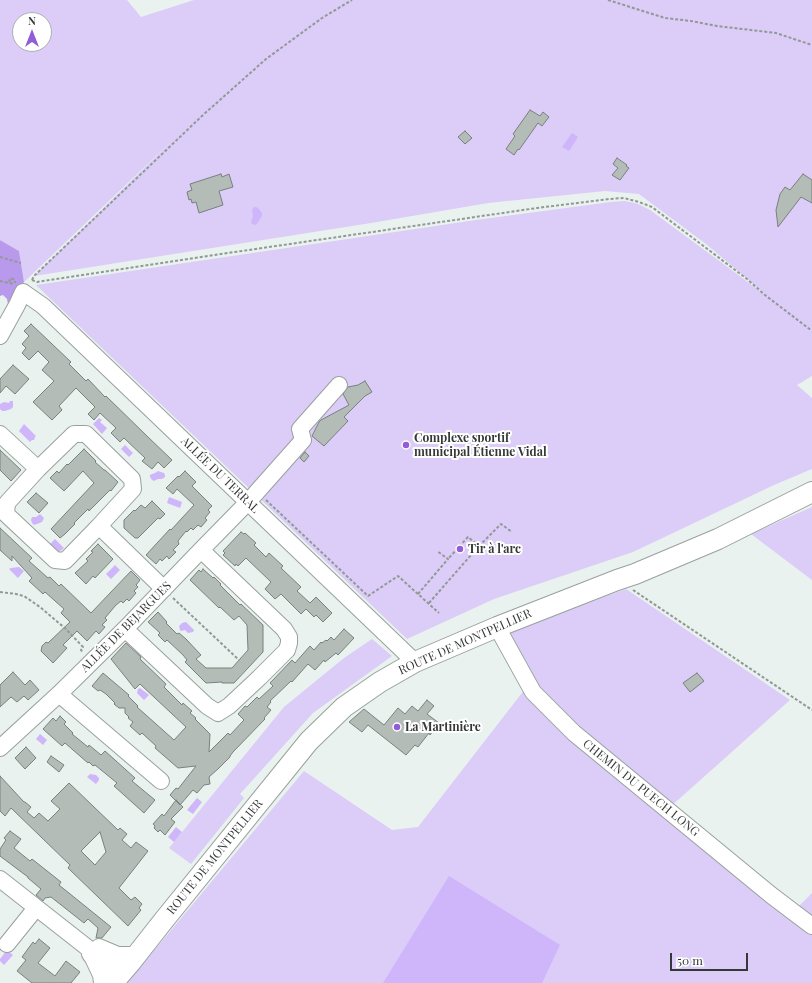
<!DOCTYPE html>
<meta charset="utf-8">
<style>
body{margin:0}
#map{position:relative;width:812px;height:983px;overflow:hidden;background:#e9f2ee;font-family:"Playfair Display",serif}
canvas{display:block}
.north{position:absolute;left:12px;top:12px;width:40px;height:40px;box-sizing:border-box;background:#fff;border:1px solid #aeafaf;border-radius:50%;rotate:0deg;font-size:11px;font-weight:700;line-height:16px;text-align:center;color:#343836}
.north::after{content:'';display:block;margin:auto;width:14px;height:18px;background:#925ed7;clip-path:polygon(50% 0,100% 100%,50% 72%,0 100%)}
.scale{position:absolute;left:670px;top:953px;width:78px;height:18px;box-sizing:border-box;border:2px solid #343836;border-top:0;padding-left:5px;font-size:12px;line-height:14px;white-space:nowrap;color:#343836;-webkit-text-stroke:3px #fff;paint-order:stroke}
</style>
<div id="map">
<canvas width="812" height="983"></canvas>
<div class="north">N</div>
<div class="scale">50 m</div>
</div>
<script>
const g = document.querySelector('canvas').getContext('2d');
g.lineJoin = 'round';
function paint(path, color) {
  g.fillStyle = color;
  g.fill(path, 'evenodd');
}
function poly(rows) {
  const path = new Path2D();
  for (const r of rows) {
    path.moveTo(r[0], r[1]);
    for (let i = 2; i < r.length; i += 2) path.lineTo(r[i], r[i + 1]);
  }
  return path;
}
function trace(path, color, width, dash) {
  g.strokeStyle = color;
  g.lineWidth = width;
  g.lineCap = dash ? 'butt' : 'round';
  g.setLineDash(dash || []);
  g.stroke(path);
}
function drawText(font, color, halo, rows, align = 'center') {
  g.font = font + ' "Playfair Display",serif';
  g.lineWidth = 4;
  g.setLineDash([]);
  g.textBaseline = 'middle';
  g.strokeStyle = halo;
  g.fillStyle = color;
  for (const [text, x, y, turn = 0] of rows) {
    g.save();
    g.translate(x, y);
    g.rotate((+turn || 0) * Math.PI / 180);
    g.textAlign = isNaN(turn) ? turn : align;
    if (halo) g.strokeText(text, 0, 0);
    g.fillText(text, 0, 0);
    g.restore();
  }
}
paint(poly([
 [0,0,127,0,141,17,194,0,812,0,812,331,808,329,812,332,812,376,797,385,812,398,812,469,774,485,633,552,494,599,407,639,36,285,476,220,611,202,625,201,638,204,650,210,771,299,706,244,639,194,605,191,488,203,371,223,34,276,176,137,24,282,19,251,0,240],
 [20,20,44,20,44,44,20,44],
 [812,507,812,580,751,534],
 [626,589,790,700,669,808,535,689,503,633],
 [372,639,392,656,313,713,240,794,244,798,191,864,169,848,284,707,344,658],
 [525,689,812,929,812,983,127,983,304,771,392,830,418,827],
 [812,893,812,922,795,910]
]), '#dbccf8');
paint(poly([
 [0,240,19,251,24,282,8,304,7,299,3,295,0,296]
]), '#b999ec');
paint(poly([
 [572,133,578,137,569,151,562,147],
 [254,207,256,207,258,208,262,213,262,216,256,225,252,224,251,223,253,216,252,210],
 [10,401,13,401,13,407,11,409,5,411,2,411,0,409,0,404,4,402,9,403],
 [99,418,102,420,100,422,107,428,102,434,93,424],
 [24,424,36,436,35,437,34,440,32,440,30,442,19,431],
 [125,445,133,453,129,457,121,449],
 [158,471,164,473,165,475,165,477,162,479,158,479,154,481,152,480,150,477,150,475,152,474,155,473],
 [169,497,182,502,180,508,167,503],
 [40,514,44,518,42,522,37,524,34,525,32,523,31,520,32,517,36,517],
 [55,539,64,548,59,552,50,544],
 [115,565,120,570,111,579,106,574],
 [19,567,24,571,18,578,9,569,11,568],
 [186,622,194,630,193,632,188,633,185,630,181,631,180,630,179,626,182,623],
 [140,688,149,695,144,700,137,693,138,689],
 [40,734,47,740,43,745,36,739],
 [90,774,96,775,99,778,99,780,96,784,87,777],
 [197,798,202,802,193,814,187,810],
 [176,827,182,832,174,842,168,837],
 [449,876,560,945,542,983,383,983],
 [7,950,13,955,4,965,0,961,0,959]
]), '#cfb6fa');
const building = poly([
 [530,110,540,116,543,112,549,117,542,126,538,123,519,150,518,149,514,155,506,149,515,136,513,134,530,110],
 [465,131,472,138,465,144,458,137,465,131],
 [617,158,627,165,626,166,629,168,620,180,612,175,618,168,613,164,617,158],
 [221,174,222,177,229,174,233,187,219,191,223,205,199,213,196,202,192,203,191,199,189,200,187,192,192,190,190,184,221,174],
 [803,174,812,180,812,203,801,197,778,227,776,210,780,194,785,187,790,190,803,174],
 [31,324,71,362,69,364,86,381,88,379,105,397,106,396,148,437,172,460,164,468,158,462,152,469,142,461,145,458,124,438,120,442,111,433,116,428,100,413,94,420,88,414,95,407,76,388,59,406,62,410,52,420,33,402,54,381,42,370,49,362,38,351,29,360,22,353,26,348,22,344,29,336,24,331,31,324],
 [13,365,29,379,15,394,6,386,0,393,0,379,13,365],
 [365,381,372,392,365,396,344,417,348,421,324,446,312,436,319,422,321,420,349,405,343,394,348,387,358,385,365,381],
 [84,449,96,461,95,462,104,470,105,470,118,482,111,491,110,490,89,511,88,509,74,523,75,524,65,534,60,538,51,529,94,483,83,471,64,491,50,478,57,471,59,473,67,464,68,465,84,449],
 [0,450,21,470,11,481,0,470,0,450],
 [305,452,309,456,304,462,300,458,305,452],
 [185,471,196,482,192,486,212,506,208,510,210,512,205,518,207,520,201,527,198,525,193,530,191,528,187,532,186,531,178,541,179,544,173,550,176,552,169,559,167,556,162,561,160,559,156,564,146,555,170,529,171,530,194,505,177,489,173,494,166,488,178,476,179,477,185,471],
 [36,493,48,503,39,513,27,502,36,493],
 [152,501,165,514,160,519,158,518,138,538,135,538,124,528,124,520,134,510,135,511,141,505,145,508,152,501],
 [0,528,32,558,29,561,48,578,50,577,59,586,61,584,91,613,131,571,140,580,136,585,138,587,134,591,136,593,129,601,127,599,123,603,121,601,116,605,105,618,107,620,102,625,105,627,99,634,96,631,87,641,77,631,63,645,67,648,53,663,41,651,42,646,46,642,48,643,70,622,61,613,64,609,45,592,43,594,29,581,32,578,12,556,12,561,0,550,0,528],
 [241,532,244,534,245,533,256,543,254,545,266,557,269,553,283,566,281,568,301,587,297,591,310,603,316,597,332,613,323,622,316,615,314,617,306,609,301,614,281,594,275,599,265,589,271,582,246,558,238,566,236,564,235,566,223,555,225,553,223,551,241,532],
 [98,544,113,559,95,578,93,576,86,584,75,573,88,561,86,559,93,552,91,551,98,544],
 [203,569,213,578,214,577,221,584,220,585,240,605,241,604,263,625,263,652,234,683,222,683,222,682,206,683,185,662,187,660,183,655,167,640,165,642,158,635,160,633,148,622,158,612,167,622,166,623,177,634,179,633,186,639,201,655,196,659,206,668,232,668,248,650,247,625,239,616,234,620,220,607,219,608,190,580,199,570,201,572,203,569],
 [344,629,354,638,338,655,336,653,325,662,324,660,315,670,308,664,292,682,291,681,270,701,271,702,267,707,271,710,264,718,265,719,233,752,230,756,230,757,219,768,209,777,210,784,204,785,197,793,193,790,180,805,170,795,176,788,178,789,196,766,178,768,155,748,156,746,142,733,140,735,130,726,133,722,128,718,129,717,125,713,125,708,119,708,114,704,115,703,106,694,100,690,98,691,92,686,103,673,129,695,128,696,138,706,137,707,174,740,186,727,140,684,135,689,111,659,126,643,141,657,140,659,166,684,164,687,182,705,183,703,192,711,190,713,196,718,195,719,210,734,209,752,228,733,230,735,244,720,238,714,245,706,247,707,257,697,259,699,273,686,270,683,292,660,295,663,310,646,314,650,321,642,322,643,326,640,327,641,331,637,334,640,344,629],
 [13,672,25,685,30,680,39,690,28,700,24,696,17,702,11,697,0,707,0,685,13,672],
 [697,673,704,681,690,692,683,683,697,673],
 [427,700,434,706,427,714,439,723,430,735,429,733,418,747,415,745,406,755,368,725,362,732,349,722,364,709,384,725,398,708,405,714,412,706,418,711,427,700],
 [60,716,66,722,64,724,73,733,72,734,88,747,89,745,101,755,105,751,135,778,132,781,155,800,144,813,114,786,117,783,95,765,93,766,89,762,88,763,65,743,62,746,43,729,53,718,56,721,60,716],
 [26,747,36,758,25,769,15,758,26,747],
 [51,756,64,765,59,772,47,762,51,756],
 [0,776,24,802,25,802,31,807,27,812,34,818,39,813,48,821,60,809,51,801,69,783,118,830,120,828,127,834,122,840,131,848,136,842,148,851,119,888,131,900,135,897,142,904,139,908,141,910,128,926,68,868,70,865,11,808,5,816,0,811,0,776],
 [100,832,106,852,95,865,81,851,100,832],
 [176,800,183,807,171,819,175,822,165,835,160,830,158,832,154,828,155,826,153,824,162,814,164,816,176,800],
 [10,831,21,839,14,848,30,861,32,859,61,882,59,885,111,927,102,938,96,938,98,928,88,919,84,923,51,897,45,898,43,901,36,895,41,889,28,878,28,877,0,856,0,849,6,840,4,838,10,831],
 [39,939,50,948,38,963,55,976,66,961,80,972,71,983,32,983,17,971,26,960,22,957,33,942,35,944,39,939]
]);
paint(building, '#b4bcb8');
trace(building, '#79817d', 1);
const minor = poly([
 [0,336,17,305,23,292,43,306,415,662],
 [0,434,38,469,7,503,6,514,55,560,65,561,99,526,133,489,132,479,86,434,74,434,38,469],
 [99,526,164,589],
 [497,627,533,692,574,733,771,895,812,926],
 [125,629,207,706,218,713,229,706,259,678,287,650,289,643,289,637,284,629,201,550],
 [59,694,161,781],
 [0,748,59,694,125,629,201,550,248,502,303,440,300,429,339,385],
 [0,879,98,956,119,976],
 [7,944,36,908],
 [99,947,118,955,137,955],
 [90,954,93,958,101,975,102,983]
]);
const major = poly([
 [113,983,131,962,164,920,309,741,344,707,380,682,415,662,497,627,617,580,635,574,718,539,812,492]
]);
trace(minor, '#99a19d', 18);
trace(major, '#99a19d', 22);
trace(poly([
 [608,0,665,18,691,21,717,26,776,33,812,45],
 [0,257,21,263],
 [32,280,37,282,228,253,537,208,609,199,624,198,639,202,652,207,747,279,765,295,812,331],
 [32,280,34,276,203,115,266,59,322,18,352,0],
 [0,281,14,284],
 [9,282,11,278,15,280,15,283],
 [266,500,368,596,398,576,439,613],
 [479,546,501,524,512,532],
 [633,590,812,710],
 [0,592,16,594,24,596,40,607,66,629,83,647,81,650,83,653],
 [418,594,448,559,437,551],
 [173,598,239,660],
 [429,603,479,546,468,537,448,559]
]), '#929995', 2, [3, 2]);
trace(minor, '#fff', 16);
trace(major, '#fff', 20);
for (const [x, y, r, color] of [
 [406,445,4,"#925ed7"],
 [460,549,4,"#925ed7"],
 [397,727,4,"#925ed7"]
]) {
  const dot = new Path2D();
  dot.arc(x, y, r, 0, 2 * Math.PI);
  g.fillStyle = color;
  g.fill(dot);
  trace(dot, '#fff', 1.5);
}
drawText('bold 12px', '#343836', '#fff', [
 ["Complexe sportif",414,438],
 ["municipal Étienne Vidal",414,452],
 ["Tir à l'arc",468,549],
 ["La Martinière",405,727]
], 'left');
drawText('12px', '#343836', '#fff', [
 ["ALLÉE DU TERRAL",220,475,44],
 ["ALLÉE DE BEJARGUES",126,627,-45],
 ["ROUTE DE MONTPELLIER",465,642,-24],
 ["CHEMIN DU PUECH LONG",641,788,39],
 ["ROUTE DE MONTPELLIER",215,857,-51]
]);
</script>
